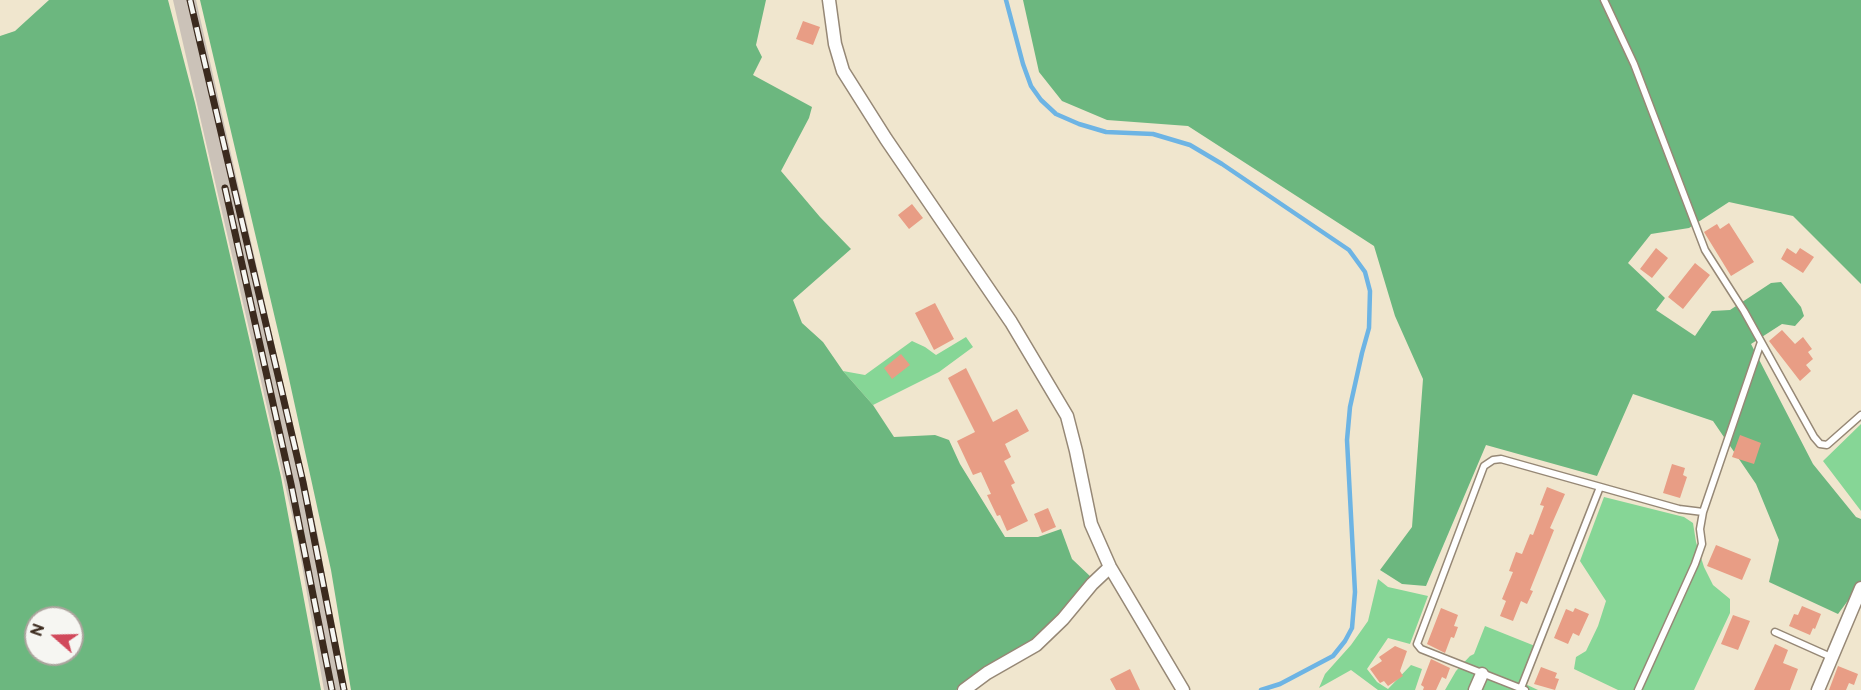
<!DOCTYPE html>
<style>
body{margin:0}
#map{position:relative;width:1861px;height:690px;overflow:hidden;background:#f0e6ce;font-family:"Balsamiq Sans",sans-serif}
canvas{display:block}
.north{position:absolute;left:24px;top:606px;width:60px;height:60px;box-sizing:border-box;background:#f6f6f2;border:2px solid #aba49d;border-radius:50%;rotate:290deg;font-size:16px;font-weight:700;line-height:24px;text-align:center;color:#3b2a1e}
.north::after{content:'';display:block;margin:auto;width:21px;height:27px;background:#d1495b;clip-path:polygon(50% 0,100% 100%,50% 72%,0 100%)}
</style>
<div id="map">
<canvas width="1861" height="690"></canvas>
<div class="north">N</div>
</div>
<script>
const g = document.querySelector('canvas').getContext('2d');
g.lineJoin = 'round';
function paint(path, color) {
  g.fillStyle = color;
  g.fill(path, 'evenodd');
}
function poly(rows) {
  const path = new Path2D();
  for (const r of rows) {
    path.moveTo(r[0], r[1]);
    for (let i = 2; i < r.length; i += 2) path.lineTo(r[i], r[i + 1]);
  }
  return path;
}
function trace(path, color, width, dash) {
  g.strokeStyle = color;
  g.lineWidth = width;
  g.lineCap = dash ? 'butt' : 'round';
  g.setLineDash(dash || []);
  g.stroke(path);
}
paint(poly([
 [173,0,196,0,318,536,345,690,324,690,297,537]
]), '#cbc2b8');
paint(poly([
 [966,337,973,347,939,372,873,405,843,371,865,375,912,341,925,347,936,355],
 [1861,424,1861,511,1823,461],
 [1604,497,1684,517,1693,523,1696,542,1704,567,1713,585,1730,599,1730,613,1694,690,1618,690,1574,669,1576,657,1586,651,1598,626,1606,601,1580,561],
 [1378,579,1388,587,1428,596,1410,644,1388,638,1367,669,1377,682,1388,689,1411,665,1422,669,1415,690,1378,690,1351,670,1319,688,1325,674,1351,645,1368,621],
 [1485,626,1535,646,1521,682,1538,690,1445,690,1456,671,1470,656,1474,654]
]), '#86d696');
paint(poly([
 [49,0,168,0,195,103,281,477,321,690,0,690,0,36,15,31],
 [36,618,72,618,72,654,36,654],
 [200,0,766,0,756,45,762,57,753,75,812,107,809,118,781,171,820,217,851,249,793,300,802,323,823,342,843,371,873,405,894,437,935,435,949,440,960,464,1005,537,1038,537,1061,529,1072,559,1092,578,1058,617,1034,639,956,690,351,690,331,570,286,365],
 [1023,0,1861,0,1861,284,1793,216,1729,202,1689,228,1651,234,1628,263,1665,298,1656,310,1695,336,1712,311,1730,310,1771,283,1781,282,1801,307,1804,316,1795,326,1782,324,1751,344,1813,464,1856,517,1861,519,1861,583,1838,614,1769,582,1779,540,1756,484,1713,421,1633,394,1597,476,1486,445,1426,586,1402,584,1380,570,1412,527,1423,379,1395,316,1374,246,1188,126,1107,120,1062,101,1039,72]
]), '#6cb77f');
trace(poly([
 [1006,0,1023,64,1031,86,1041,100,1056,114,1079,124,1106,132,1153,134,1190,145,1222,164,1349,250,1365,272,1370,291,1369,328,1362,353,1350,407,1347,440,1355,592,1352,628,1345,641,1333,656,1280,684,1261,690]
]), '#6db4e4', 4.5);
paint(poly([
 [803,21,820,27,813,45,796,39],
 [912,204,923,218,909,229,898,215],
 [1729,223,1754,262,1731,276,1704,232,1717,224,1720,229],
 [1656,248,1668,258,1652,278,1640,269],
 [1787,248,1796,254,1800,248,1814,257,1803,273,1781,259],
 [1695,263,1710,275,1683,309,1668,297],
 [935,303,954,339,934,350,915,313],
 [1782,330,1795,344,1803,337,1812,349,1808,352,1813,359,1806,365,1811,371,1800,381,1769,341],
 [901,354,910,365,892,379,884,368],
 [966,368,993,422,1017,409,1029,431,1005,444,1011,457,1004,461,1015,483,1011,485,1028,521,1007,531,1000,515,997,516,987,495,991,494,981,472,973,475,957,441,975,432,948,378],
 [1740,435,1761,443,1754,464,1732,457],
 [1672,464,1685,468,1683,475,1687,477,1680,498,1663,493],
 [1547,487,1565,494,1550,528,1554,530,1530,590,1533,591,1527,604,1521,601,1513,621,1500,616,1506,601,1502,599,1513,572,1509,571,1516,552,1522,554,1530,534,1533,535,1544,506,1540,505],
 [1048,508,1056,527,1042,533,1034,514],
 [1716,545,1751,559,1742,580,1707,566],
 [1802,606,1821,614,1815,629,1813,628,1810,635,1789,626,1794,614,1798,615],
 [1441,608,1458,615,1454,626,1458,627,1454,638,1451,637,1445,653,1427,644],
 [1575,608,1589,614,1579,636,1573,633,1568,644,1554,638,1566,609,1573,612],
 [1733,615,1750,621,1738,650,1721,644],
 [1775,644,1788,650,1783,663,1798,669,1790,690,1754,690],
 [1395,646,1407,651,1400,671,1403,676,1388,686,1384,681,1380,683,1370,669,1382,661,1379,657],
 [1431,659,1450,668,1446,679,1442,677,1436,690,1423,690,1424,687,1421,685],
 [1838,666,1858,674,1854,685,1849,683,1846,690,1829,690],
 [1541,667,1557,673,1555,678,1559,679,1555,690,1534,684],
 [1130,669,1140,690,1116,690,1110,679]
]), '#e89d85');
const lane = poly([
 [1604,0,1634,64,1705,250,1744,311,1814,437,1820,444,1827,445,1861,415],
 [1775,632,1831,657],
 [1521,688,1600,487],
 [1525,690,1421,649,1417,644,1484,466,1493,460,1501,459,1679,509,1703,512],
 [1638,690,1695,564,1702,544,1700,529,1703,512,1761,342]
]);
const street = poly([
 [829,0,835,44,843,71,886,139,1011,322,1067,416,1076,451,1091,524,1110,567,1183,690],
 [964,690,987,673,1036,645,1063,619,1092,584,1110,567],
 [1475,690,1482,674],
 [1818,690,1861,588]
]);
trace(lane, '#968876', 9);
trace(street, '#968876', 15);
trace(lane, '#fff', 6);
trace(street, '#fff', 12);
const rail = poly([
 [190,0,303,482,344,690],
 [225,188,291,484,332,690]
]);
trace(rail, '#3b2a1e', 7);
trace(rail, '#f6f6f2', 4.5, [14]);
</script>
